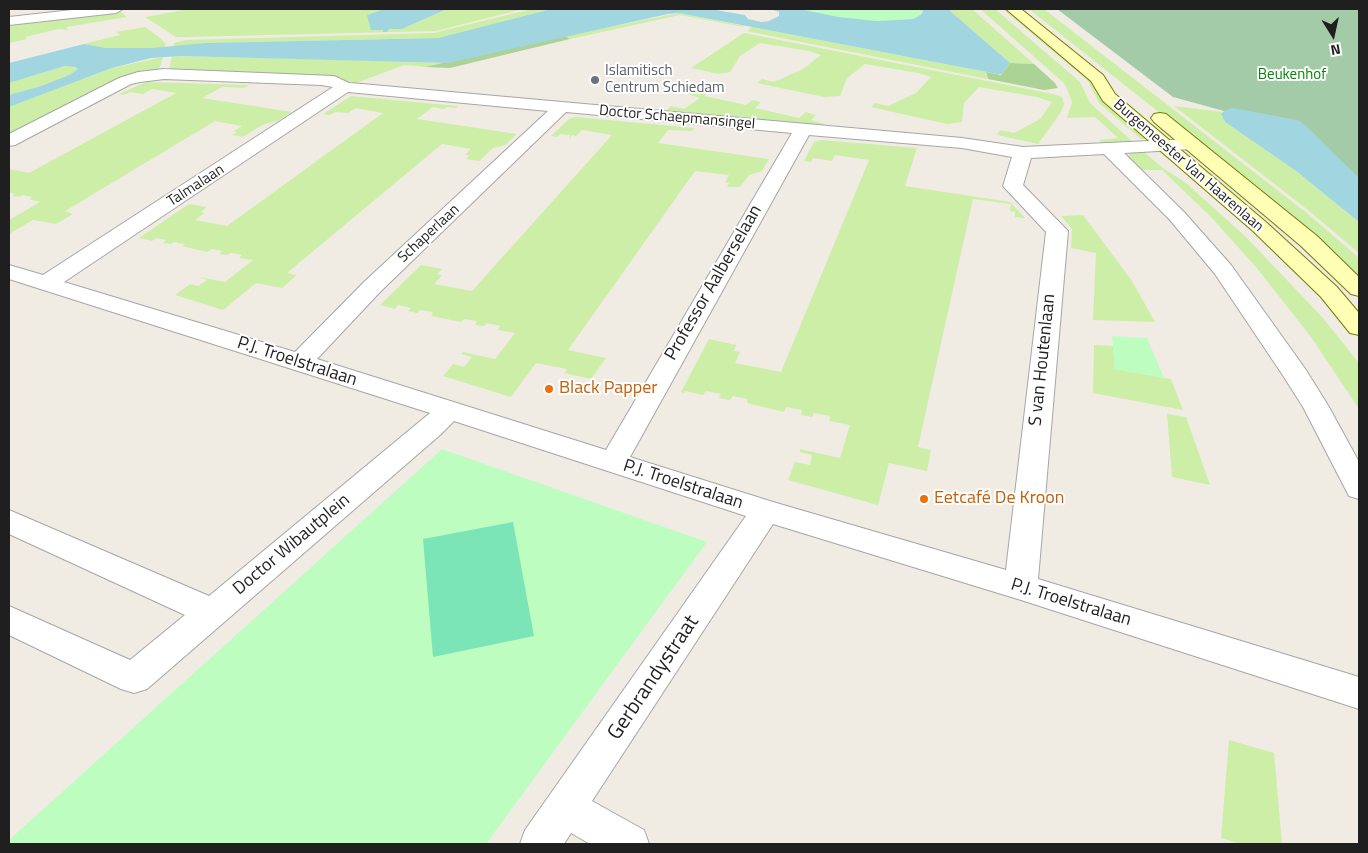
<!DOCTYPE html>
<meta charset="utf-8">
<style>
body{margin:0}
#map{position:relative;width:1368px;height:853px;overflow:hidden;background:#f0ece4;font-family:"Titillium Web",sans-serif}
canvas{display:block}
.frame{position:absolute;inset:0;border:10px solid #1f1f1f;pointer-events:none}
.north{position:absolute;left:1308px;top:10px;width:50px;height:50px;-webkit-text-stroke:4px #fff;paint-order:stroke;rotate:170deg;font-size:14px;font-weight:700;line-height:20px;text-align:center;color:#1f1f1f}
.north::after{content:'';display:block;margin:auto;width:18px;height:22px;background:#1f1f1f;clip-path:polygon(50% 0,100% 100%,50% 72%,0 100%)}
</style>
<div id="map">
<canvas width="1368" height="853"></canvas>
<div class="frame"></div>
<div class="north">N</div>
</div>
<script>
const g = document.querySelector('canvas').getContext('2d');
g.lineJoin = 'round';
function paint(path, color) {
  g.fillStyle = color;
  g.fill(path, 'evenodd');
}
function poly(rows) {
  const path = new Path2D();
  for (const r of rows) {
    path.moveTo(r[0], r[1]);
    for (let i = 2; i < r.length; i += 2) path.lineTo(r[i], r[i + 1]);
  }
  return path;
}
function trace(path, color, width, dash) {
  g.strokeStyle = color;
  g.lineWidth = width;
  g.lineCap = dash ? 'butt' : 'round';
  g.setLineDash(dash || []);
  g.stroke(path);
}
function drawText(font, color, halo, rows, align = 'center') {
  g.font = font + ' "Titillium Web",sans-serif';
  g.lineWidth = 4;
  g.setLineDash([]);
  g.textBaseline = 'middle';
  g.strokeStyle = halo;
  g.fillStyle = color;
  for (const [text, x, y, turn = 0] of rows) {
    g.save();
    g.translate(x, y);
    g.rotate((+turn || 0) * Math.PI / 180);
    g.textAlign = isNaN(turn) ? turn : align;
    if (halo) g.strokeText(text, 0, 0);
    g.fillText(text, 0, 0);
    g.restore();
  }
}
paint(poly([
 [190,9,384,9,367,15,388,29,402,29,447,9,523,9,436,31,186,37,176,37,145,17],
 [532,9,551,9,438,38,205,43,173,47,174,43,186,40,434,33],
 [948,9,972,9,1034,64,1010,63],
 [980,9,995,9,1080,82,1090,103,1133,142,1111,144,1101,142,1100,140,1118,138,1095,117,1067,118,1072,102,1065,84],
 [1003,9,1007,9,1095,83,1146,138,1144,139,1141,139,1099,103,1088,81],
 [1029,9,1044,9,1308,214,1359,258,1359,275,1351,271,1278,207],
 [121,12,127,17,66,27,69,30,58,29,25,37,27,39,9,43,9,26],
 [679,13,745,26,744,27,680,15,570,39,565,36],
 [145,27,160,38,166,44,164,48,106,48,84,44,120,35,116,32],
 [752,27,986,72,987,79,747,31],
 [744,33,1053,94,1062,97,1064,104,1061,112,1038,144,997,135,1000,130,1014,133,1040,119,1052,102,1037,97,979,87,964,103,962,122,947,124,871,107,875,103,888,106,916,93,931,77,918,73,865,64,847,78,840,96,824,97,757,83,762,79,774,82,803,69,821,55,809,51,760,43,740,56,730,72,719,74,691,68],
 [172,56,354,60,448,63,425,67,404,65,356,83,313,75,169,71],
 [163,57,160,67,156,72,12,136,9,136,9,107,112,68],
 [65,66,75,67,78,69,69,75,41,86,9,95,9,83],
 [146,82,249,85,244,88,222,87,202,98,292,112,278,121,264,124,243,137,232,135,237,132,234,131,242,126,215,121,65,211,73,214,56,224,33,220,9,234,9,220,40,202,29,199,32,197,23,195,18,197,12,196,15,194,9,192,9,169,29,173,176,93,152,89,143,94,130,92,124,95,119,94],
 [698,88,710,91,704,96,746,105,753,100,761,102,755,108,799,118,806,112,816,115,811,120,825,124,819,125,665,112,671,106,684,109,700,98,688,94],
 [351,96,458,106,456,108,447,107,444,109,433,107,417,119,517,134,505,145,493,148,479,161,466,159,469,155,465,155,471,149,442,144,287,273,297,275,282,288,256,283,223,310,175,295,190,284,198,286,207,280,199,277,225,282,253,260,239,258,242,255,231,253,227,255,219,254,222,251,212,249,207,252,182,246,185,244,174,242,171,244,163,243,166,240,156,238,152,241,139,238,189,204,207,207,201,212,205,213,195,220,227,226,383,113,356,108,348,113,335,112,330,115,323,114],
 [1174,106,1223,112,1221,114,1225,122,1296,171,1359,222,1359,253,1308,210],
 [575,117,694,128,693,131,668,130,658,143,769,159,762,171,749,175,740,187,727,187,729,183,725,182,729,175,695,171,568,350,606,358,591,379,564,373,567,369,536,363,511,397,443,376,453,364,464,367,472,357,461,354,463,352,495,359,515,333,498,330,500,326,487,323,484,326,475,325,477,321,464,319,461,322,431,316,433,312,420,310,417,313,408,311,411,308,398,305,395,309,380,305,421,265,442,269,437,274,442,275,434,284,472,291,612,135,582,130,576,136,572,135,569,139,570,135,560,134,557,137,551,136,569,119],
 [821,140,917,148,905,186,1010,202,1025,218,1015,217,1015,212,1010,211,1011,204,973,199,918,447,931,450,927,471,889,463,878,505,788,480,795,462,810,465,812,455,800,452,800,449,840,458,850,425,829,421,830,416,814,413,812,417,801,415,802,410,786,407,784,412,747,403,748,399,733,396,730,400,719,398,721,394,706,391,703,395,685,391,684,393,681,392,709,339,736,345,734,351,740,352,735,363,781,372,869,160,835,155,832,161,813,158,811,162,804,161,814,142],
 [1132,152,1144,152,1163,168,1186,183,1245,236,1323,318,1359,363,1359,409,1311,337,1256,267,1211,217,1162,170,1142,170,1128,156],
 [1083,215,1132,281,1155,322,1093,320,1096,253,1071,248,1072,229,1061,216],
 [1094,345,1113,346,1115,369,1171,379,1183,410,1093,393],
 [1167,414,1186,417,1210,485,1172,477],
 [1229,740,1274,753,1282,844,1240,844,1221,838]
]), '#cdeea7');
paint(poly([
 [565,36,570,39,450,68,425,67],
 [1010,63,1034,64,1055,83,1058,88,1044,90,988,79,986,72,1001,75]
]), '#abd396');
paint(poly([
 [1057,9,1359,9,1359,196,1224,111,1173,97]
]), '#a4cba8');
paint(poly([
 [799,9,922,9,923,12,913,19,877,21,839,17],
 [1112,336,1147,338,1164,378,1115,369],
 [442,449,707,542,486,844,9,844,9,840]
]), '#befdc0');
paint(poly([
 [513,522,534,636,433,657,423,539]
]), '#7ce5b8');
paint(poly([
 [384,9,447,9,402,29,389,29,387,32,383,32,383,30,371,30,367,15],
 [551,9,710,9,745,15,748,19,761,22,769,21,779,16,779,12,770,9,799,9,839,17,877,21,913,19,920,15,923,12,922,9,948,9,1010,63,1002,74,997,74,679,13,668,14,448,63,180,56,151,58,112,68,9,107,9,95,41,86,69,75,78,69,75,67,65,66,9,83,9,63,84,44,106,48,152,48,205,43,438,38],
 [1232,108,1292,119,1300,121,1307,127,1359,178,1359,222,1296,171,1225,122,1221,114,1224,111]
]), '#a1d6e1');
const minor = poly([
 [81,9,123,9,116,13,9,25,9,17,81,9],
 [164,69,334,76,349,83,362,84,962,138,1023,147,1192,139,1198,140,1201,144,1198,148,1192,149,1124,153,1184,212,1231,265,1306,370,1329,407,1359,462,1359,499,1349,496,1303,407,1284,377,1215,274,1170,220,1104,154,1031,158,1023,185,1068,231,1038,579,1359,677,1359,709,1021,600,773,524,592,801,644,830,649,844,590,844,571,833,564,844,520,844,525,830,746,516,454,421,440,435,147,689,134,693,121,689,9,635,9,606,130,660,185,615,9,534,9,510,209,596,430,413,9,279,9,265,43,275,333,87,321,85,164,79,140,82,131,84,15,145,9,146,9,134,119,78,138,72,164,69],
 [348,92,548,111,364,282,295,352,64,282,348,92],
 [566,112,792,133,606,450,317,359,380,292,566,112],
 [809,135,962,148,1012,157,1003,186,1046,232,1006,570,773,502,630,457,809,135]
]);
const secondary = poly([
 [1006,9,1021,9,1103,75,1115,94,1267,223,1337,287,1359,313,1359,335,1350,333,1321,297,1253,231,1103,101,1091,81,1006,9],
 [1160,113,1166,114,1317,236,1359,277,1359,296,1351,294,1301,246,1154,122,1151,118,1154,114,1160,113]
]);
trace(minor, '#a6a6a6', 2);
trace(secondary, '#747c00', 2);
paint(minor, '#fff');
paint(secondary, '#fefeb5');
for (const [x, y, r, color] of [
 [595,80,5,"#6b7280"],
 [549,389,5,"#e8710a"],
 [924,499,5,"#e8710a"]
]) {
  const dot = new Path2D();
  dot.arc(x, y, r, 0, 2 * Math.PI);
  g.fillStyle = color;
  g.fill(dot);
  trace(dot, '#fff', 2);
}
drawText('15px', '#5b616d', '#fff', [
 ["Islamitisch",605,71],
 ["Centrum Schiedam",605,88]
], 'left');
drawText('15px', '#038708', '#fff', [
 ["Beukenhof",1292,75]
]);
drawText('15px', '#1f1f1f', '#fff', [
 ["Doctor Schaepmansingel",677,118,5],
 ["Burgemeester Van Haarenlaan",1188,166,41],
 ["Talmalaan",196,186,-33],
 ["Schaperlaan",429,234,-43]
]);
drawText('18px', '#1f1f1f', '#fff', [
 ["Professor Aalberselaan",714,283,-60],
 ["S van Houtenlaan",1043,360,-84],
 ["P.J. Troelstralaan",297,362,18],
 ["P.J. Troelstralaan",683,485,18],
 ["Doctor Wibautplein",292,545,-40],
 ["P.J. Troelstralaan",1071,603,17]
]);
drawText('18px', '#c56008', '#fff', [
 ["Black Papper",559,389],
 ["Eetcafé De Kroon",934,499]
], 'left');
drawText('21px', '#1f1f1f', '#fff', [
 ["Gerbrandystraat",654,678,-56]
]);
</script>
